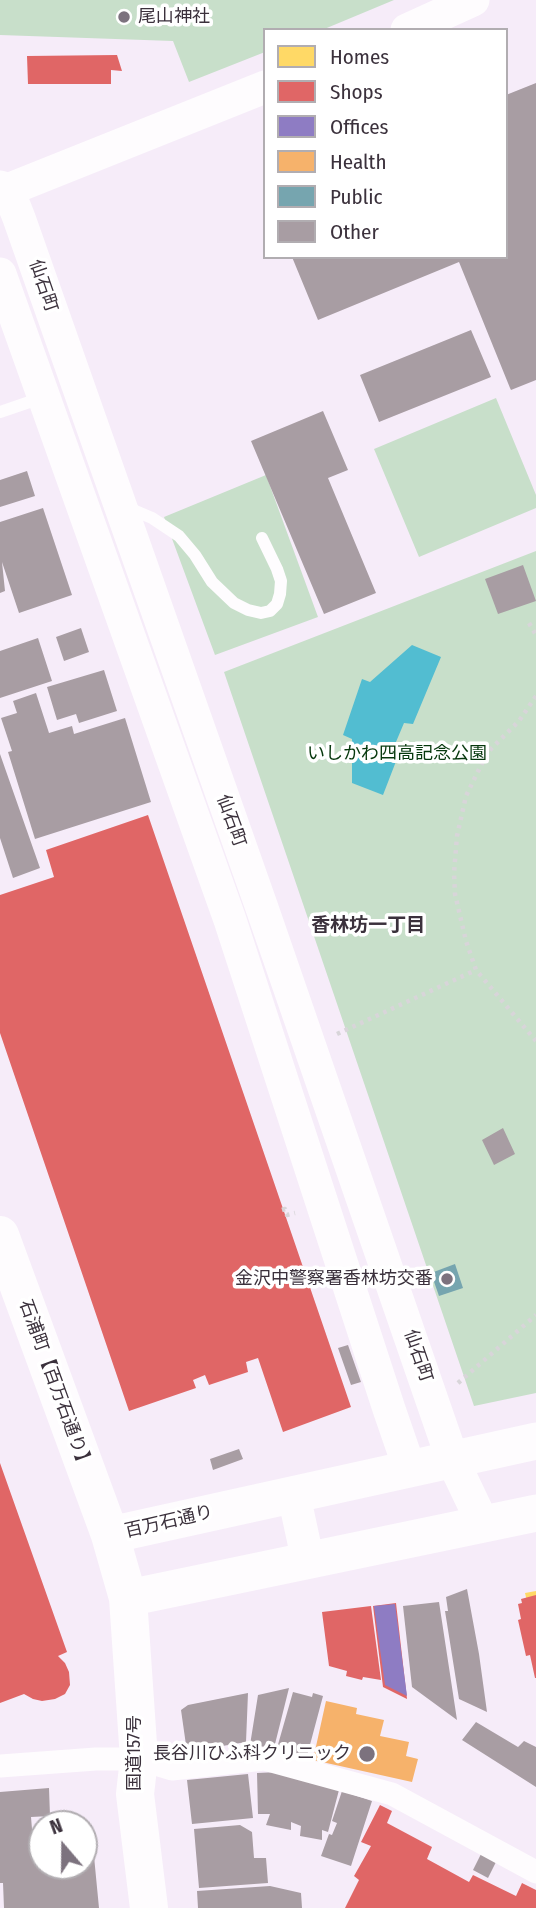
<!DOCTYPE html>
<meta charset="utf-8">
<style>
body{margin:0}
#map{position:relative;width:536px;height:1908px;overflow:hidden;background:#f6ecf9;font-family:"Fira Sans Condensed",sans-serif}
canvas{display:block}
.legend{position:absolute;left:263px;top:28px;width:245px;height:231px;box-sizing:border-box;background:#fff;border:2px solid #b1adb1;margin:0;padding:9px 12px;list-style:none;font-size:21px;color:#3b313c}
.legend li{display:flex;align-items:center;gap:14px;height:35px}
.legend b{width:35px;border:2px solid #b1adb1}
.north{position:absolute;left:28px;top:1810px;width:70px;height:70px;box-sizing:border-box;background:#fff;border:2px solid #b1adb1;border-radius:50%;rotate:340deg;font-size:19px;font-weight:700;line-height:28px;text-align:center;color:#3b313c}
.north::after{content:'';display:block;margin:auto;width:24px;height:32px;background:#7c727e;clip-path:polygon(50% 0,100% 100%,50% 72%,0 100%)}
</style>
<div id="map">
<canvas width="536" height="1908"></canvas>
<ul class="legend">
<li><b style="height:19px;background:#ffd966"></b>Homes</li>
<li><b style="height:19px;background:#e06666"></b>Shops</li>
<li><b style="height:19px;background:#8e7cc3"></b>Offices</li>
<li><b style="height:19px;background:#f6b26b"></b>Health</li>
<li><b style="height:19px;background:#76a5af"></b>Public</li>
<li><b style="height:19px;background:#a89da3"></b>Other</li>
</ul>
<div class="north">N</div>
</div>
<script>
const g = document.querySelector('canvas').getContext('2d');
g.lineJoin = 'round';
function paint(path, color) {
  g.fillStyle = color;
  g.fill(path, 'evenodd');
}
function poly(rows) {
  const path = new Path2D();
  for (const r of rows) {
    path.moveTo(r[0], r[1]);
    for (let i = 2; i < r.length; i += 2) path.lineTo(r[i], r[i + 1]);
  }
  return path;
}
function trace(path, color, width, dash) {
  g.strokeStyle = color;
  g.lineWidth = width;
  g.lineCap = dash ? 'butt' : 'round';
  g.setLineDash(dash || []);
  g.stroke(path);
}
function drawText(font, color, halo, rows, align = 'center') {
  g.font = font + ' "Fira Sans Condensed","Noto Sans JP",sans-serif';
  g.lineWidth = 7;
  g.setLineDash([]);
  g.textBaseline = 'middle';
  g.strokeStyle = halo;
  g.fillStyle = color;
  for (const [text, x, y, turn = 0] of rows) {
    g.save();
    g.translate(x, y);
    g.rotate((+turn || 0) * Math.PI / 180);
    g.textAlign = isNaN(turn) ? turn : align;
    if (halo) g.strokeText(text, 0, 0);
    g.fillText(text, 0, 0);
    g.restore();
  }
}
paint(poly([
 [0,0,394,0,322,30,265,30,265,52,189,82,173,41,0,35],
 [496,398,536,495,536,508,419,557,374,449],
 [266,475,318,617,215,655,164,517],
 [536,551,536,1393,474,1406,224,672]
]), '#c8dfca');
paint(poly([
 [412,645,441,657,413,724,404,723,393,749,400,751,383,795,352,783,352,739,343,735,362,679,370,682]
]), '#52bdd1');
paint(poly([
 [536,1591,536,1635,535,1635,525,1593]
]), '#ffd966');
paint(poly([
 [117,55,122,71,111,70,111,84,28,84,27,56],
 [148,815,351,1407,283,1432,258,1358,246,1362,248,1372,209,1385,205,1375,193,1380,196,1388,129,1411,0,1033,0,895,54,877,46,850],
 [0,1463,67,1652,58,1656,65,1663,69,1672,70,1685,65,1694,55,1699,42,1701,33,1699,24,1694,0,1703],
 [536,1595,536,1678,535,1678,530,1655,526,1656,518,1620,521,1619,518,1604,522,1603,521,1599],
 [396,1603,407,1699,383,1687,373,1606],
 [371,1606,381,1680,363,1677,362,1680,346,1676,347,1671,329,1666,322,1612],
 [380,1805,392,1811,387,1823,432,1847,427,1859,469,1882,473,1875,516,1896,522,1883,536,1890,536,1908,345,1908,359,1880,354,1876,371,1846,361,1842]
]), '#e06666');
paint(poly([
 [395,1604,407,1696,385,1685,374,1606]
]), '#8e7cc3');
paint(poly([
 [326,1701,357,1708,356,1714,384,1720,380,1736,409,1742,406,1756,418,1759,412,1782,313,1760]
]), '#f6b26b');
paint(poly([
 [455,1264,463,1288,439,1296,431,1273]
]), '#76a5af');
paint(poly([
 [536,83,536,380,511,390,510,388,459,262,318,320,292,257,506,257,506,95],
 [471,330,491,377,379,422,360,375],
 [323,411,348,470,328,478,376,593,324,614,251,441],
 [27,471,35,496,0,507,0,480],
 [43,508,72,595,19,613,2,562,5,591,0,593,0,522],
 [523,565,536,601,498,614,485,579],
 [81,628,89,652,64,661,56,637],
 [38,638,52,681,0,698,0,651],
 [104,670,117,711,79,723,76,714,57,720,47,687],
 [36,693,49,733,72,726,74,734,125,718,151,802,35,839,8,752,12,751,1,718,17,713,13,701],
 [0,754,40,868,13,878,0,838],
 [503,1128,515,1154,494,1165,482,1140],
 [348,1345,361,1382,351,1385,338,1348],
 [239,1449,243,1459,213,1470,210,1459],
 [467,1589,479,1654,487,1712,459,1699,445,1611,448,1611,446,1597],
 [439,1602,457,1720,412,1687,403,1606],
 [289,1688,274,1748,250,1745,258,1695],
 [293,1692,312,1697,313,1693,323,1696,307,1756,277,1748],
 [248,1693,246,1742,187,1752,181,1710,188,1705],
 [476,1722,518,1747,524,1741,536,1747,536,1787,462,1740],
 [279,1772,339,1790,328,1832,322,1830,322,1840,300,1836,301,1826,291,1822,291,1830,266,1825,270,1814,258,1814,257,1773],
 [248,1774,253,1818,192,1824,187,1780],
 [49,1788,50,1816,31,1817,32,1829,42,1828,42,1866,84,1866,84,1825,92,1825,93,1846,99,1908,4,1908,3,1883,0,1883,0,1792],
 [342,1791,372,1801,351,1866,321,1856,329,1834,332,1835,337,1823,332,1821],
 [240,1825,252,1832,254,1858,266,1858,268,1883,199,1888,194,1829],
 [481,1854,496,1862,488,1878,473,1870],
 [270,1886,301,1893,302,1908,198,1908,197,1891]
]), '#a89da3');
trace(poly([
 [529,623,536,635],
 [536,696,519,721,487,753,466,796,457,836,454,873,455,894,466,941,476,970,536,1041],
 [337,1034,476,970],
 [282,1210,285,1209,287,1215,295,1213],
 [458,1383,536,1315]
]), '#d8d5d9', 4.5, [3.5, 5]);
trace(poly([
 [0,412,44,397],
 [126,507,152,518,179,536,195,555,212,582,234,603,248,610,261,613,270,611,277,604,280,594,281,581,277,569,262,538]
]), '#fefcfe', 12);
trace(poly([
 [0,1766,96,1759,139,1759,172,1769,264,1759,392,1794,536,1872]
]), '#fefcfe', 23);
trace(poly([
 [407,30,473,0],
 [0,187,8,190,19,218,262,908,453,1461,483,1524],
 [0,193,265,87],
 [0,274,230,920,389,1409,410,1470],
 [294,1496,308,1561]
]), '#fefcfe', 33);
trace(poly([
 [110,1535,536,1441],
 [128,1598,536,1513]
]), '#fefcfe', 37);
trace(poly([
 [0,1235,110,1535,128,1598,139,1759,135,1794,149,1908]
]), '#fefcfe', 38);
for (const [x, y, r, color] of [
 [124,17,7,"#7c727e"],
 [447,1279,7,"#7c727e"],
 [367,1754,9,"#7c727e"]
]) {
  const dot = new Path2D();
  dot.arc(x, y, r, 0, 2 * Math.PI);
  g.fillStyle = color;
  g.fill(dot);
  trace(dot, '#fff', 2.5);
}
drawText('18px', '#3b313c', '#fff', [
 ["尾山神社",138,17,"left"],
 ["金沢中警察署香林坊交番",433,1279],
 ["長谷川ひふ科クリニック",351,1754]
], 'right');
drawText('18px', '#3b313c', '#fff', [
 ["仙石町",43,286,71],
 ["仙石町",231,821,70],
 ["仙石町",418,1356,71],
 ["石浦町【百万石通り】",55,1385,70],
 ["百万石通り",169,1522,-13],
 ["国道157号",135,1753,-90]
]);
drawText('18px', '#06380d', '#fff', [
 ["いしかわ四高記念公園",397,754]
]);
drawText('bold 19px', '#3b313c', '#fff', [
 ["香林坊一丁目",368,926]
]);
</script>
